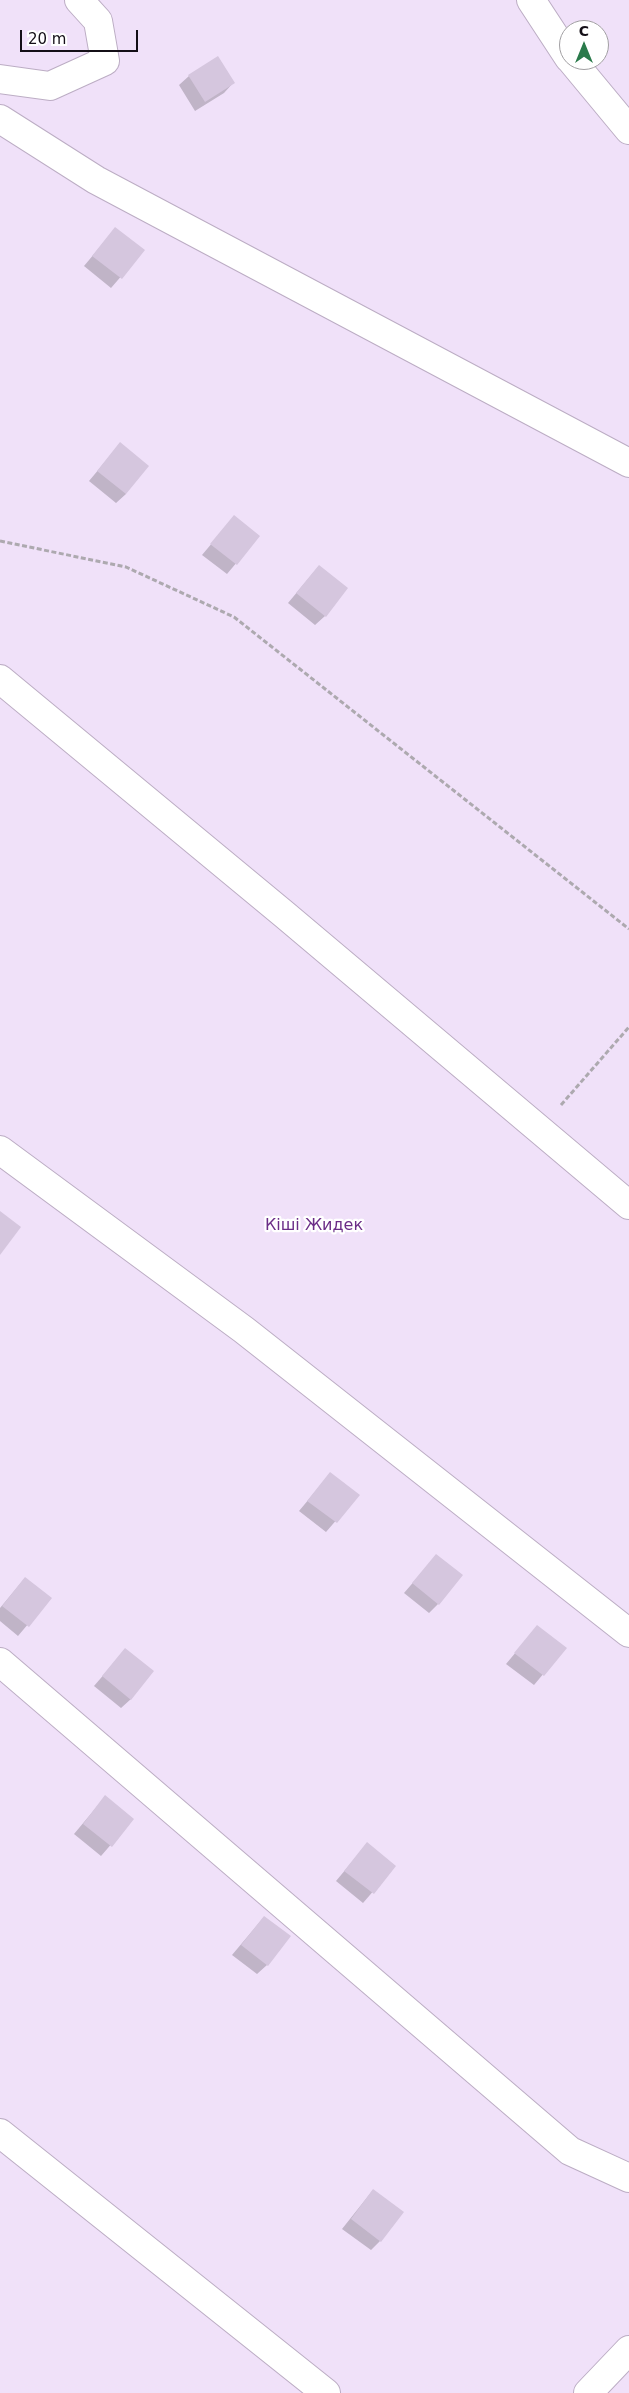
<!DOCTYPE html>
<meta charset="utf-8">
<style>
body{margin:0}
#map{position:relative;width:629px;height:2393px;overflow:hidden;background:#fdfaff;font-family:"DejaVu Sans",sans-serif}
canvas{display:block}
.north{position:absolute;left:559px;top:20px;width:50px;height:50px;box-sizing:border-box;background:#fff;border:1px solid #a19fa2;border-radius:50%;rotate:0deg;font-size:14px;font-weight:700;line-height:20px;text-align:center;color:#140f17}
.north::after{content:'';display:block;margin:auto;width:18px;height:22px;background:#2a7a4b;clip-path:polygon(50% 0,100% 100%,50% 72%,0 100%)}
.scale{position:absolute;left:20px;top:30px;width:118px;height:22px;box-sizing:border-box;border:2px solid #140f17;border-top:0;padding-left:6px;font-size:15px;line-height:18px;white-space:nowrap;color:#140f17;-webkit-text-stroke:4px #fff;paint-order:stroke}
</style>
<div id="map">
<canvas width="629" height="2393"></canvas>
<div class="north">С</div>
<div class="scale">20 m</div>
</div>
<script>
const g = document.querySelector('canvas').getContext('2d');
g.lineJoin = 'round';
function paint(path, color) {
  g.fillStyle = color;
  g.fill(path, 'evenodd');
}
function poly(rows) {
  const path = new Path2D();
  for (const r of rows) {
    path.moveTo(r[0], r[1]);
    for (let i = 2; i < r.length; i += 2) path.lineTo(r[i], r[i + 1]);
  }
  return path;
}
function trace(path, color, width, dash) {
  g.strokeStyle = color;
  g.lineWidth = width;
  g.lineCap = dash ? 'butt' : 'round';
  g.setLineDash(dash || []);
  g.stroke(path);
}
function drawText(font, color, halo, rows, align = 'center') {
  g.font = font + ' "DejaVu Sans",sans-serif';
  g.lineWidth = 4.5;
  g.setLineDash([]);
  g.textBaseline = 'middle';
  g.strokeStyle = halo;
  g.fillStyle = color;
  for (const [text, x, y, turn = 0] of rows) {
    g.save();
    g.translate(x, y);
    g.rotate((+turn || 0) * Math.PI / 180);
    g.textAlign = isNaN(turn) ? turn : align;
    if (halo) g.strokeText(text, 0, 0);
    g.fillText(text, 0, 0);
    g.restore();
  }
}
paint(poly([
 [0,0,629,0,629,2393,0,2393],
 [569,30,599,30,599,60,569,60]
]), '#f0e1f9');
paint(poly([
 [189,76,233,83,224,93,195,111,179,85],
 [115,229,143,251,111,288,84,266],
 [120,444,126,494,116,503,89,481],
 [234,517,259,536,227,574,202,555],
 [319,566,325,616,315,625,288,603],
 [330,1474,358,1495,326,1532,299,1511],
 [436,1556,438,1604,429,1613,404,1593],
 [25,1578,50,1598,18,1636,0,1621,0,1608],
 [537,1627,565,1648,534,1685,506,1664],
 [125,1650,131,1699,121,1708,94,1686],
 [105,1797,133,1819,101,1856,74,1834],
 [367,1844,395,1866,363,1903,336,1881],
 [264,1917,267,1965,257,1974,232,1955],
 [373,2190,380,2241,371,2250,342,2229]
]), '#0003');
paint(poly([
 [218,56,235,83,205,102,188,75],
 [115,227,145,250,122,279,92,256],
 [120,442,149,466,126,494,97,471],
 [234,515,260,536,237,565,210,544],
 [319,565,348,588,326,617,296,593],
 [0,1211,21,1227,0,1255],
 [330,1472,360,1495,337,1523,307,1501],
 [436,1554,463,1575,439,1605,412,1583],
 [25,1577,52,1598,29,1627,2,1606],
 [537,1625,567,1648,544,1676,514,1653],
 [125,1648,154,1671,131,1700,102,1676],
 [105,1795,134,1819,112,1847,83,1824],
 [367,1842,396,1866,374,1894,344,1871],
 [264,1916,291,1936,268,1966,241,1945],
 [373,2189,404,2212,381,2242,351,2219]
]), '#d5c6de');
const street = poly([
 [531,0,569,58],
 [571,60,629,130],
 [0,79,50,86,105,61,98,21,79,0],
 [0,119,96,180,629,463],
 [0,679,285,915,629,1205],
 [0,1150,244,1330,629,1633],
 [0,1662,570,2151,629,2178],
 [0,2133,326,2393],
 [588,2393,629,2350]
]);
trace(street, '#bcadc4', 30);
trace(poly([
 [0,541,126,567,234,617,629,929],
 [561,1105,629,1027]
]), '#ada9af', 3, [5, 2.5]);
trace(street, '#fff', 28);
drawText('16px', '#6b2d87', '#fff', [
 ["Кіші Жидек",314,1226]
]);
</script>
